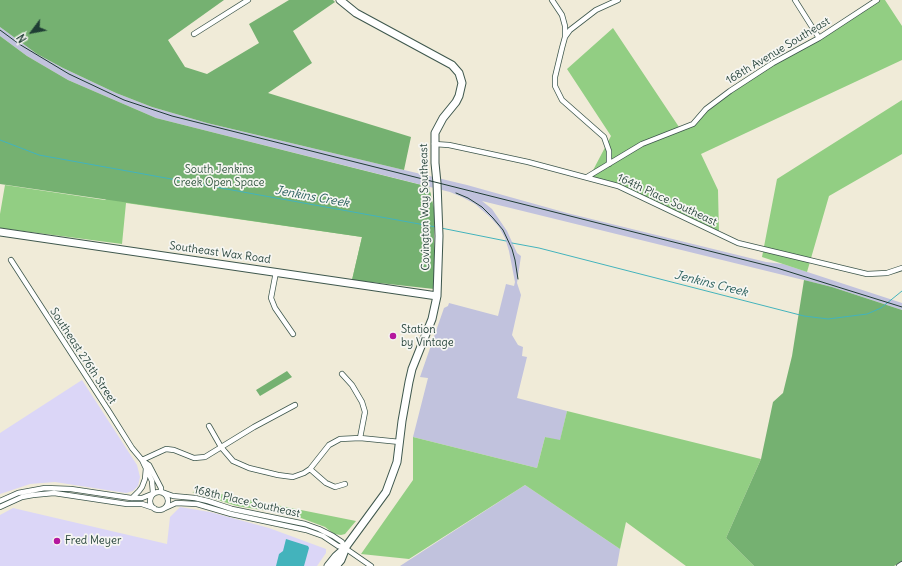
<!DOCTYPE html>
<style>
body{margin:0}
#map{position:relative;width:902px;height:566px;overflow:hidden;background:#f0ebd8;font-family:Delius,sans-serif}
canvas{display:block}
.north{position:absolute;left:12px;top:12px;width:40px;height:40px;-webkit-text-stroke:3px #f6f6f2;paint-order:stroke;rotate:238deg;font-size:11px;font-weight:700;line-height:16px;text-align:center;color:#1f3d34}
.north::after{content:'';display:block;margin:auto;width:14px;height:18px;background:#1f3d34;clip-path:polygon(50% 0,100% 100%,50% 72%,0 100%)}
</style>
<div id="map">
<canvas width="902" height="566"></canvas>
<div class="north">N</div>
</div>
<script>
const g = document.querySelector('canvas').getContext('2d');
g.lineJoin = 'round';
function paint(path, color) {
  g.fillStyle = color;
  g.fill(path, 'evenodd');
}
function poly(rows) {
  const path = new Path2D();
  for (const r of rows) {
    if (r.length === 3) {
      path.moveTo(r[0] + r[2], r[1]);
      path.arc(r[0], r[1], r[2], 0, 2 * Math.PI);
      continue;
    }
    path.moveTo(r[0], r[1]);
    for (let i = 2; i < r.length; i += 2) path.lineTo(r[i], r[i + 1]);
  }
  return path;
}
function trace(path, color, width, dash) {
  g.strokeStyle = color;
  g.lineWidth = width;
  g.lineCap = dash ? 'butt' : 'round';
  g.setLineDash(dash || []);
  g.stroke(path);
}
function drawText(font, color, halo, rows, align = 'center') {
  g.font = font + ' Delius,sans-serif';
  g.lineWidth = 3.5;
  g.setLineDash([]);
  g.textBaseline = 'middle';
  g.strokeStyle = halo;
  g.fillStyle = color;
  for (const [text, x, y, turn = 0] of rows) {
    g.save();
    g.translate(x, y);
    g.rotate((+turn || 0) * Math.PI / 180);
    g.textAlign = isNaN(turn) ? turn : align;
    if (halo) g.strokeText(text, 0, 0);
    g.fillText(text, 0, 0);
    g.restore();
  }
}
paint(poly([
 [82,380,137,465,140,477,138,486,133,491,126,493,55,482,30,484,0,494,0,433],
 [180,507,210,512,269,528,326,549,326,553,317,566,0,566,0,515,13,508,167,544,170,517]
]), '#dbd6f7');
paint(poly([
 [0,27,37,54,63,68,116,93,152,107,207,123,467,185,567,213,766,262,783,264,902,303,902,310,832,287,482,201,492,209,507,231,517,253,521,256,517,283,521,295,512,335,518,345,523,347,522,356,527,357,517,398,567,411,560,441,545,437,537,468,413,437,428,378,420,377,444,308,448,306,449,303,498,316,506,284,514,286,515,282,509,251,505,238,499,227,490,217,475,204,462,197,450,192,156,118,68,80,27,56,0,36],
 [525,485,620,549,617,566,400,566]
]), '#c1c2dd');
paint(poly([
 [877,0,885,0,902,26,902,60,701,154,718,190,719,234,590,176,611,136,567,69,613,28,681,130,693,124,730,91],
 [902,100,902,154,829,196,807,272,762,257,777,179],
 [211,133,429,187,434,209,352,280,362,237,126,203,122,244,0,228,0,214,5,185,105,200],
 [567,411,761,459,726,538,754,566,686,566,626,522,620,549,525,485,409,559,361,554,413,480,413,437,537,468,545,437,560,440],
 [206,491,356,521,345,534,341,535,334,534,325,527,293,515,237,506,192,492]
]), '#92ce83');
paint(poly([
 [0,0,224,0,168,40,185,67,207,74,259,43,249,24,289,0,333,0,335,2,293,31,312,63,268,93,411,137,404,170,207,123,152,107,116,93,63,68,37,54,0,27],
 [0,36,27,56,68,80,156,118,429,187,434,209,434,289,352,280,362,237,0,184],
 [804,280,832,287,902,310,902,561,894,566,754,566,726,538,761,459,773,402,783,393,792,356],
 [287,371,292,377,260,396,256,390]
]), '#75b171');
paint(poly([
 [286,539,308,546,309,548,304,566,276,566,279,554,283,551]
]), '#43b3bc');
trace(poly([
 [0,140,39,155,436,227],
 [441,228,506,241],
 [512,243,539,248,804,316,828,319,867,314,881,308,902,291]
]), '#43b3bc', 1);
const street = poly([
 [552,0,562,15,565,26,565,37],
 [795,0,819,38],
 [194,34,248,0],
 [434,144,449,145,528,162,618,186,738,243,867,274,887,273,902,268],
 [609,164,609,151,604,137,562,100,555,86,555,77,562,48,565,37,570,30,596,10,618,0],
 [587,177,642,144,693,124,706,109,730,91,773,63,819,38,877,0],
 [11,260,110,413,132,448,142,460,152,481,153,493],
 [276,272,271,298,275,308,293,334],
 [342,374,352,385,362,402,365,412,360,438],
 [209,426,221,447,233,461,249,468,278,475,293,477,304,473,310,469,329,445,340,439,360,438,400,442],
 [142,460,166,449,174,450,194,458,205,457,254,427,295,405],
 [143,461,149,465,161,488,161,492],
 [310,469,326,483,335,487,345,484],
 [159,501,9],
 [162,492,173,496,195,498,208,501,232,509,305,524,319,529,333,536,342,542,345,548],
 [132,498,139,491,142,487,145,479,146,468],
 [0,501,18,493,45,488,71,489,131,498,142,498,152,494],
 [0,507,22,497,33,495,54,493,127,504,142,504,154,508],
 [165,508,176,503,197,504,231,514,306,530,323,536,338,546,345,548,371,566],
 [899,566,902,564]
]);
const secondary = poly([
 [0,232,437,296],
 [328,566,336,556,345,548,386,492,397,462,402,421,409,382,412,369,432,319,437,296,439,236,437,183,435,163,435,133,443,118,456,102,459,96,462,83,459,73,452,65,356,13,340,0],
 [336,566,341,560,345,550]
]);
trace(street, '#3e574d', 6);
trace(secondary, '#3e574d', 9);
trace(street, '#fff', 4.5);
trace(secondary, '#fff', 7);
trace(poly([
 [0,30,19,44,69,74,124,100,172,116,777,268,902,307],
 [456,193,468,198,482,207,493,218,503,230,512,249,515,260,518,279]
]), '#1f3d34', 1);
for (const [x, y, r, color] of [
 [393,336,4,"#b5179e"],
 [57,541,4,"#b5179e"]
]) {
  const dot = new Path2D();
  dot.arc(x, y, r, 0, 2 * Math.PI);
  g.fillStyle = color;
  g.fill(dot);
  trace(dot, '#f6f6f2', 1.5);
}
drawText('11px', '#1f3d34', '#f6f6f2', [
 ["168th Avenue Southeast",778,51,-31],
 ["164th Place Southeast",667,200,25],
 ["Covington Way Southeast",425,207,-91],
 ["Southeast Wax Road",220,253,8],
 ["Southeast 276th Street",83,356,57],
 ["168th Place Southeast",247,502,13]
]);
drawText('11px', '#365a44', '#f6f6f2', [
 ["South Jenkins",219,170],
 ["Creek Open Space",219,183]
]);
drawText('11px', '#1f3d34', '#f6f6f2', [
 ["Station",401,330],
 ["by Vintage",401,343],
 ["Fred Meyer",65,541]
], 'left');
drawText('italic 12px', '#2a605d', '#f6f6f2', [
 ["Jenkins Creek",312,197,10],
 ["Jenkins Creek",711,284,14]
]);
</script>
